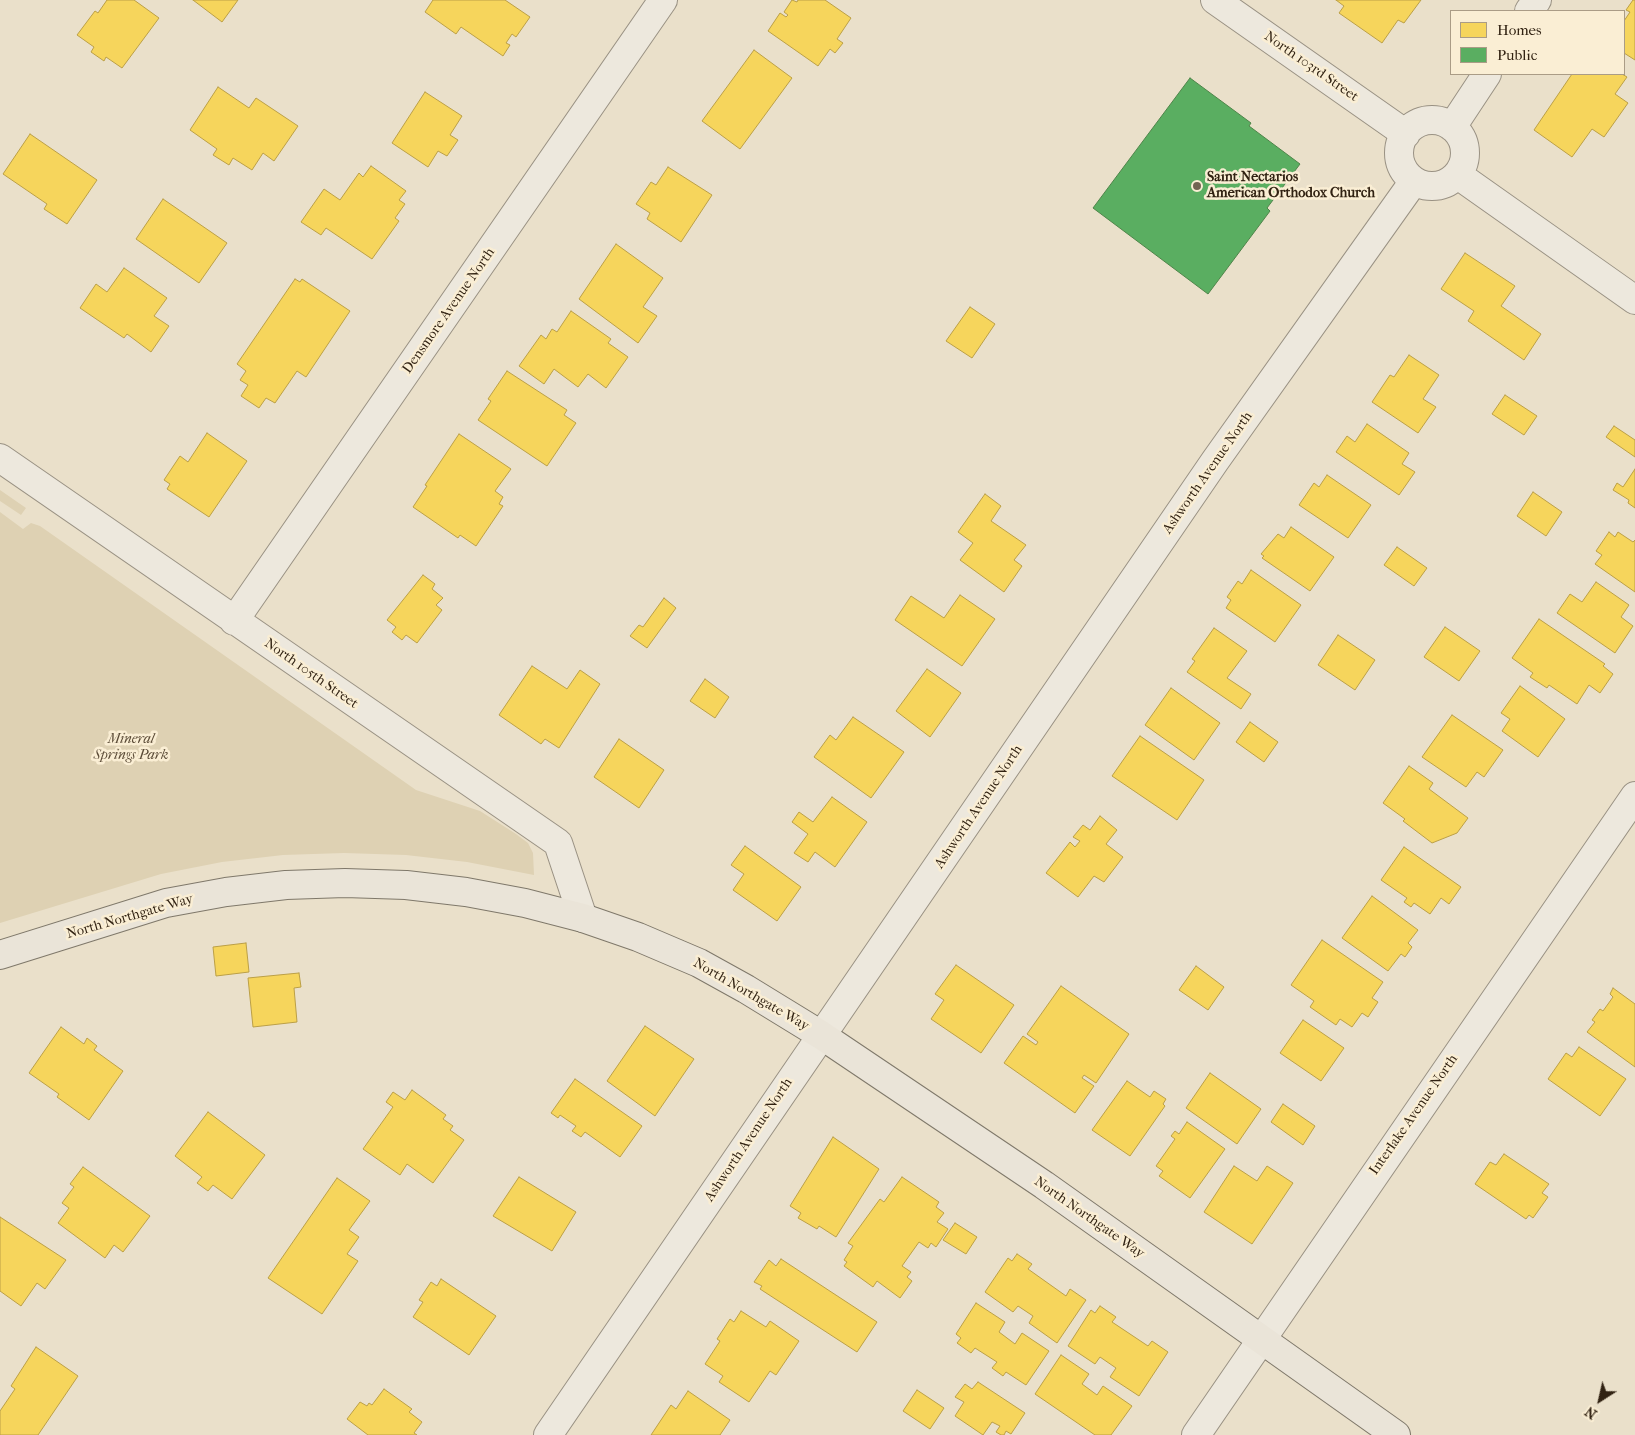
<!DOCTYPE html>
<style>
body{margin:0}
#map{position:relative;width:1635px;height:1435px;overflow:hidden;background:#eae0ca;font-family:"IM FELL French Canon",serif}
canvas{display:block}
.legend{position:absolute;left:1450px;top:10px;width:175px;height:65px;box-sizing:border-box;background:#faeed4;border:1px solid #aa9c86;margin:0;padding:6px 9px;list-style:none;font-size:15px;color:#312212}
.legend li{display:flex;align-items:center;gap:10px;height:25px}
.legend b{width:25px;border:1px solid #aa9c86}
.north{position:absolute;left:1575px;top:1375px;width:50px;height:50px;-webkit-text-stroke:4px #faeed4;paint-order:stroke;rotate:215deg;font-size:14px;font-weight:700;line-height:20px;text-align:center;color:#312212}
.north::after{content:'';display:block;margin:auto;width:18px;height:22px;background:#312212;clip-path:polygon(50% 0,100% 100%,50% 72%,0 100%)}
</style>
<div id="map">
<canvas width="1635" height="1435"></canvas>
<ul class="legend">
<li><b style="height:14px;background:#f6d55c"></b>Homes</li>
<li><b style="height:14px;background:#5aae61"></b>Public</li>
</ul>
<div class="north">N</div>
</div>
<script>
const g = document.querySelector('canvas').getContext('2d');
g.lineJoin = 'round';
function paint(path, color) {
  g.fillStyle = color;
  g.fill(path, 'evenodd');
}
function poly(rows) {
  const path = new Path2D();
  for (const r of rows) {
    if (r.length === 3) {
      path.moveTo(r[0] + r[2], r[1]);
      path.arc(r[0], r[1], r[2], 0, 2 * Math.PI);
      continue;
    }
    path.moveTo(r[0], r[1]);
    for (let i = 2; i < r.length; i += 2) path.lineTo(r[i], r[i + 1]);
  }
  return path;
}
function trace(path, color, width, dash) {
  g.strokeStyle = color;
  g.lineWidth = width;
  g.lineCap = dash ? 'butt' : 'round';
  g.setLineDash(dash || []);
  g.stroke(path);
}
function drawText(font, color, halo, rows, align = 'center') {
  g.font = font + ' "IM FELL French Canon",serif';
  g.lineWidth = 5;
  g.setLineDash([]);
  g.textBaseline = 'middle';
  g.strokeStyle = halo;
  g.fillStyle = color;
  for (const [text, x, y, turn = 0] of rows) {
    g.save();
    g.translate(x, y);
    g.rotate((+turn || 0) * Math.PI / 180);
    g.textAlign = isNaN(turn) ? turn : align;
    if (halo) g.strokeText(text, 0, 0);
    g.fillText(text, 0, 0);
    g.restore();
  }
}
paint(poly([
 [0,490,26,508,21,515,0,501],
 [0,512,23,529,31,523,40,526,416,790,480,811,516,834,528,843,533,853,534,875,467,862,406,855,344,853,283,855,222,862,161,874,0,923]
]), '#ded1b3');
const homes = poly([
 [107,0,134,0,159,18,122,68,106,57,104,61,91,52,94,47,77,35,95,11,98,13,107,0],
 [193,0,238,0,222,22,193,0],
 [433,0,505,0,530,17,516,37,512,34,506,43,510,45,503,56,461,27,456,34,425,12,433,0],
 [792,0,797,2,798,0,825,0,851,18,837,39,843,43,835,53,830,49,818,66,768,31,780,13,786,17,788,15,784,12,792,0],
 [1336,0,1421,0,1404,23,1398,20,1382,43,1339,13,1344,6,1336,0],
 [1633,0,1635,0,1635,60,1624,53,1624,21,1630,12,1626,10,1633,0],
 [754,50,792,78,740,149,702,121,754,50],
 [1572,74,1622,74,1627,77,1615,94,1628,103,1604,137,1592,129,1572,157,1534,130,1572,74],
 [218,87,249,108,256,98,298,126,274,161,263,153,252,170,233,158,229,165,213,155,217,149,190,130,218,87],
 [425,92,462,116,450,135,458,140,447,156,438,151,428,167,392,143,425,92],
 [30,134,97,180,67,224,44,209,47,204,3,174,30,134],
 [371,166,406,191,399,200,405,204,395,218,399,221,372,259,326,228,321,235,301,222,324,189,340,200,359,173,363,177,371,166],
 [668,167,712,195,681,242,647,219,650,213,636,204,651,182,656,185,668,167],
 [163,199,227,243,199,283,136,239,163,199],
 [616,244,663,278,643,307,657,316,638,343,579,299,616,244],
 [1465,253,1515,286,1501,306,1541,334,1524,360,1468,321,1474,311,1441,289,1465,253],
 [124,268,167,298,154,316,169,326,151,352,127,334,124,338,80,308,96,284,107,292,124,268],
 [295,279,300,282,302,279,350,311,306,377,297,371,275,403,266,398,259,408,241,396,248,385,240,380,246,371,237,364,295,279],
 [970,307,995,324,972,358,946,341,970,307],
 [571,311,611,339,608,343,628,357,606,388,588,374,578,387,554,369,544,384,519,366,541,335,546,339,552,329,557,332,571,311],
 [1409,355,1439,375,1423,399,1436,407,1418,433,1372,402,1390,375,1394,377,1409,355],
 [507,371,567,410,564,415,576,423,547,466,478,420,491,401,488,399,507,371],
 [1505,395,1537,416,1524,435,1492,414,1505,395],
 [1367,424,1409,453,1402,464,1415,472,1399,495,1336,452,1347,436,1355,442,1367,424],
 [1614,426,1635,440,1635,457,1606,437,1614,426],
 [207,433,247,461,209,517,167,489,170,484,164,480,180,456,188,462,207,433],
 [459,434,511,469,495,491,503,497,499,504,503,506,476,546,460,535,458,538,413,507,427,486,425,485,459,434],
 [1635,469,1635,508,1628,503,1629,500,1613,490,1617,483,1623,487,1635,469],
 [1327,475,1371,505,1348,538,1299,505,1314,483,1319,487,1327,475],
 [1533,492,1562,512,1546,536,1517,516,1533,492],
 [985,494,1001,506,991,521,1026,545,1014,560,1022,566,1004,592,960,560,973,543,958,532,985,494],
 [1291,527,1334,557,1310,591,1262,558,1264,556,1261,554,1278,534,1284,538,1291,527],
 [1609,532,1615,537,1618,532,1633,542,1635,540,1635,592,1595,564,1602,555,1596,551,1609,532],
 [1397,547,1427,568,1414,586,1384,565,1397,547],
 [1251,570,1301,605,1275,642,1226,608,1231,600,1227,597,1238,581,1242,584,1251,570],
 [423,575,435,584,432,589,443,598,436,605,442,610,417,643,406,635,402,640,392,632,396,627,387,620,423,575],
 [1596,582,1629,605,1621,617,1633,626,1615,653,1557,613,1570,594,1582,602,1596,582],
 [960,595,995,619,962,666,895,620,911,596,944,618,960,595],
 [664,598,676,608,647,648,630,636,639,625,643,627,664,598],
 [1539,619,1605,664,1603,666,1613,674,1600,693,1589,685,1577,704,1549,685,1547,688,1530,677,1533,673,1512,658,1539,619],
 [1445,627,1480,651,1459,681,1424,657,1445,627],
 [1214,628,1247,651,1227,678,1251,694,1241,709,1187,672,1195,661,1192,659,1214,628],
 [1338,635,1375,660,1355,690,1318,665,1338,635],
 [532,666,567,689,580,670,600,684,559,748,545,739,541,744,499,715,532,666],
 [927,669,961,693,930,737,896,711,927,669],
 [705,679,729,697,715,718,690,701,705,679],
 [1520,686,1565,719,1538,757,1502,731,1510,719,1501,713,1520,686],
 [1171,688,1220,723,1194,760,1145,725,1171,688],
 [1452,715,1503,750,1484,777,1477,772,1466,787,1422,757,1452,715],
 [853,717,904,752,871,798,814,757,830,735,836,740,853,717],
 [1250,722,1278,742,1264,762,1236,742,1250,722],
 [1140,736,1204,780,1177,820,1112,776,1140,736],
 [619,739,664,770,639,808,594,777,619,739],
 [1409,766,1433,783,1429,789,1468,818,1457,833,1432,843,1403,821,1405,819,1383,803,1409,766],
 [832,797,867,822,835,867,815,852,808,862,794,853,808,834,792,822,799,812,813,822,832,797],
 [1100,816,1117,830,1106,844,1123,857,1104,882,1094,876,1078,897,1046,873,1070,842,1075,847,1080,841,1073,837,1083,825,1090,830,1100,816],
 [745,846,801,887,777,921,733,890,744,874,731,865,745,846],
 [1404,847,1461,887,1449,904,1441,898,1430,914,1414,903,1411,907,1404,902,1407,898,1381,880,1404,847],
 [1372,896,1418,930,1408,943,1412,947,1405,957,1401,954,1388,971,1342,938,1372,896],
 [1322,940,1383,982,1372,998,1378,1002,1368,1017,1362,1013,1352,1027,1340,1019,1336,1025,1310,1007,1314,1001,1291,985,1322,940],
 [246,943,249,972,216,976,213,947,246,943],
 [956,965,1014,1005,981,1053,931,1019,944,1000,935,994,956,965],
 [1196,966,1224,987,1208,1010,1179,990,1196,966],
 [299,973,301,987,294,988,297,1022,253,1027,248,978,299,973],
 [1061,986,1129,1034,1096,1083,1084,1075,1082,1078,1094,1086,1075,1113,1004,1063,1023,1036,1036,1045,1038,1042,1027,1034,1061,986],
 [1613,988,1635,1004,1635,1067,1587,1032,1595,1022,1592,1020,1600,1009,1603,1011,1613,997,1610,994,1613,988],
 [1303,1020,1344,1048,1321,1081,1280,1053,1303,1020],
 [645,1026,694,1059,655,1116,607,1081,645,1026],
 [61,1027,84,1044,87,1038,97,1046,94,1050,123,1071,89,1120,57,1097,59,1094,29,1073,61,1027],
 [1579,1047,1626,1079,1600,1116,1548,1079,1566,1053,1572,1057,1579,1047],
 [1210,1073,1261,1109,1237,1144,1186,1108,1210,1073],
 [575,1079,642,1126,620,1157,585,1132,581,1137,572,1131,576,1126,560,1115,558,1118,551,1113,575,1079],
 [1127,1081,1150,1097,1154,1091,1166,1099,1163,1104,1165,1106,1130,1156,1092,1130,1127,1081],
 [412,1090,446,1115,443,1119,453,1126,450,1130,464,1140,433,1183,407,1164,400,1175,363,1149,393,1107,386,1102,393,1092,405,1100,412,1090],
 [1283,1104,1315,1126,1303,1145,1271,1122,1283,1104],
 [208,1112,265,1155,232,1199,213,1185,208,1191,197,1183,202,1177,175,1156,208,1112],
 [1187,1122,1225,1149,1190,1198,1159,1176,1163,1171,1156,1166,1175,1139,1171,1136,1175,1131,1179,1134,1187,1122],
 [833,1137,879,1169,836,1237,819,1226,817,1229,798,1218,801,1213,790,1206,833,1137],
 [1504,1154,1549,1184,1542,1193,1548,1197,1533,1218,1529,1215,1526,1219,1475,1184,1490,1162,1496,1165,1504,1154],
 [1234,1166,1257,1181,1267,1166,1293,1183,1252,1244,1204,1212,1234,1166],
 [83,1167,150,1216,123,1252,114,1245,105,1258,58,1223,69,1208,62,1203,74,1187,70,1184,83,1167],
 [519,1177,576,1212,552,1251,493,1216,519,1177],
 [902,1177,939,1202,936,1207,944,1213,937,1222,948,1229,936,1247,931,1243,928,1248,919,1242,902,1266,911,1272,907,1277,912,1281,900,1298,877,1281,873,1287,844,1266,847,1262,844,1260,853,1246,848,1243,880,1199,884,1202,902,1177],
 [337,1178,370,1201,349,1230,359,1237,347,1254,358,1261,322,1314,268,1278,337,1178],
 [0,1217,66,1260,45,1289,37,1283,21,1306,0,1291,0,1217],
 [955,1223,977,1237,966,1254,943,1240,955,1223],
 [1017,1254,1032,1264,1028,1269,1066,1296,1070,1289,1086,1300,1057,1343,1029,1323,1033,1316,1018,1306,1013,1312,985,1292,1008,1258,1012,1261,1017,1254],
 [781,1259,877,1322,857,1352,760,1289,762,1286,754,1282,769,1260,776,1266,781,1259],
 [441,1279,496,1316,469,1355,413,1317,423,1302,419,1300,431,1282,437,1286,441,1279],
 [976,1303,1005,1322,999,1332,1015,1344,1022,1333,1049,1351,1026,1385,1006,1372,1003,1376,992,1368,997,1362,975,1348,971,1353,957,1343,961,1338,956,1334,976,1303],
 [1100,1306,1116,1317,1112,1322,1148,1346,1152,1341,1168,1352,1139,1396,1110,1377,1116,1368,1100,1357,1095,1364,1068,1346,1091,1310,1095,1313,1100,1306],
 [741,1311,766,1327,770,1321,799,1341,776,1375,770,1371,749,1402,719,1382,723,1376,705,1364,720,1341,717,1339,730,1319,734,1322,741,1311],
 [36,1347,78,1376,38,1435,0,1435,0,1411,15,1389,11,1386,36,1347],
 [1061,1355,1089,1374,1082,1384,1097,1395,1103,1386,1132,1406,1111,1435,1095,1435,1035,1394,1061,1355],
 [978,1382,1025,1413,1011,1434,1006,1431,1004,1435,1001,1435,996,1432,1000,1426,992,1422,983,1435,955,1416,964,1402,955,1397,965,1384,972,1389,978,1382],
 [384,1389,412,1409,409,1412,422,1422,414,1433,417,1435,368,1435,347,1419,360,1402,367,1406,369,1403,372,1405,384,1389],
 [917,1390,944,1408,930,1429,903,1411,917,1390],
 [688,1391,730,1420,720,1435,651,1435,671,1405,676,1409,688,1391]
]);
paint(homes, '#f6d55c');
trace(homes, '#bb9f46', 1);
const public = poly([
 [1190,78,1251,123,1249,126,1300,164,1267,208,1270,211,1208,294,1093,208,1190,78]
]);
paint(public, '#5aae61');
trace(public, '#4e8449', 1);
const minor = poly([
 [1215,0,1406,134],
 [1529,11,1537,0],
 [1432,153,33],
 [1452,127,1487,74],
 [1458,175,1635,300],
 [0,458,558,843,583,918],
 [234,621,663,0],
 [548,1435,1215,461,1414,181],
 [1196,1435,1635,796]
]);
const major = poly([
 [0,955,166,903,226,892,286,885,345,883,406,885,466,892,525,903,583,918,638,937,699,963,746,989,821,1035,1044,1185,1396,1435]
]);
trace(minor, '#999183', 30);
trace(major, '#7f786a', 30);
trace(minor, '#ede8dd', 28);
trace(major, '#eae4d8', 28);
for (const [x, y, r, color] of [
 [1197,186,5,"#726452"]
]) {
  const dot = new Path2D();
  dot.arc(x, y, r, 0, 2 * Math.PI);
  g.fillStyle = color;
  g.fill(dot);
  trace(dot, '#faeed4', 2);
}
drawText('14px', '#312212', '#faeed4', [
 ["North 103rd Street",1311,67,35],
 ["Densmore Avenue North",449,311,-55],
 ["Ashworth Avenue North",1208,473,-55],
 ["North 105th Street",311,674,35],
 ["Ashworth Avenue North",979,807,-56],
 ["North Northgate Way",130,917,-16],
 ["North Northgate Way",751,995,30],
 ["Interlake Avenue North",1414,1115,-55],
 ["Ashworth Avenue North",749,1140,-56],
 ["North Northgate Way",1089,1218,35]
]);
drawText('bold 14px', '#312212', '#faeed4', [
 ["Saint Nectarios",1207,178],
 ["American Orthodox Church",1207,194]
], 'left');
drawText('italic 14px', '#5a4a36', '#faeed4', [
 ["Mineral",131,740],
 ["Springs Park",131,756]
]);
</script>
